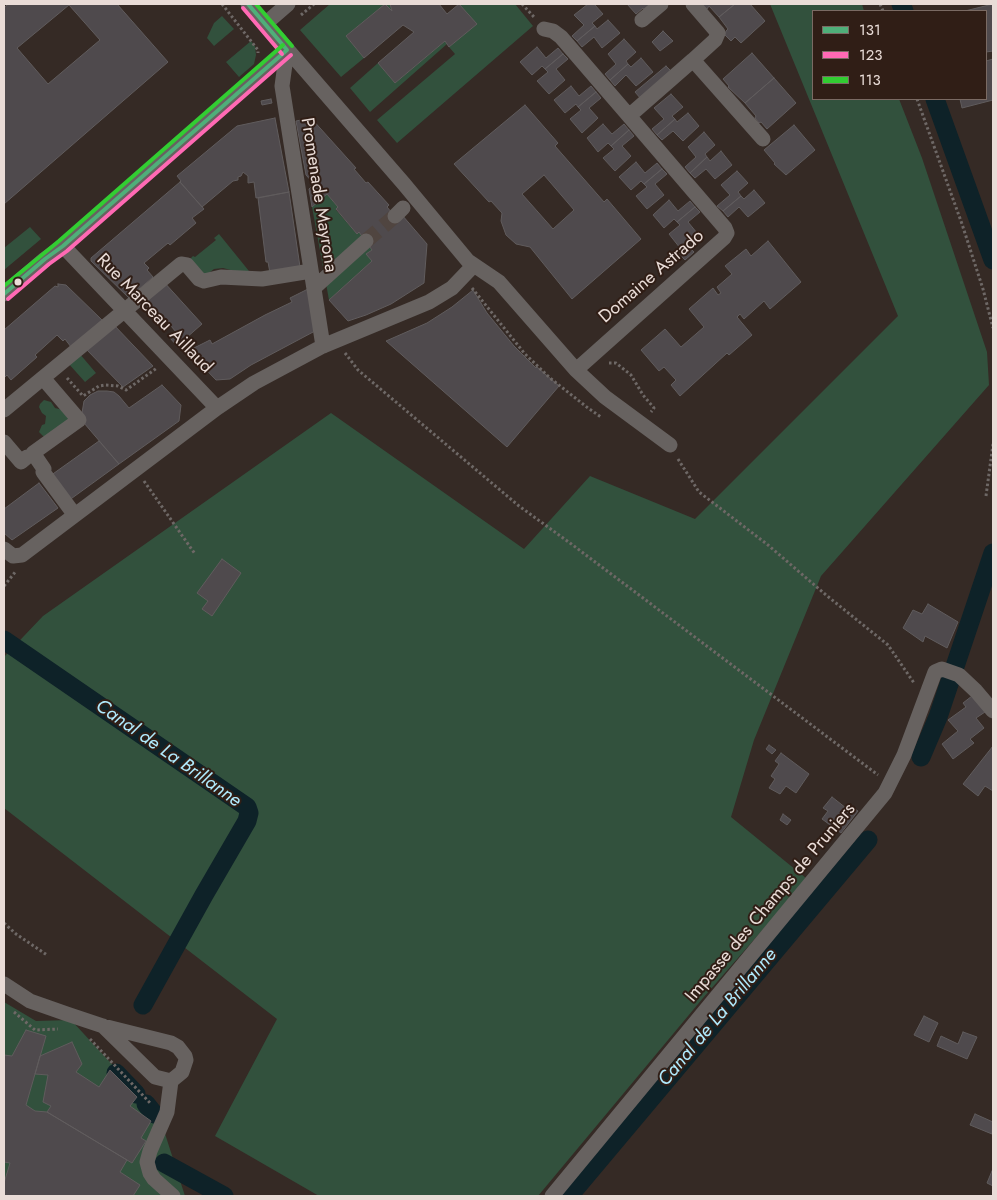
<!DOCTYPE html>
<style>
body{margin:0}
#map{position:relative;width:997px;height:1200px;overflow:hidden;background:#352a25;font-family:Jost,sans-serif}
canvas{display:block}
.frame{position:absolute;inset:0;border:5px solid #e9dcd7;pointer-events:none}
.legend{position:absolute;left:812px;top:10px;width:175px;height:90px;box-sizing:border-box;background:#301e16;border:1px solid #7a6a63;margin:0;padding:6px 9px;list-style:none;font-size:15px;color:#e9dcd7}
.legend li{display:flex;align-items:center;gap:10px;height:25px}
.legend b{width:25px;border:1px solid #7a6a63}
</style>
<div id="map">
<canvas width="997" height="1200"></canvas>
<div class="frame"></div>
<ul class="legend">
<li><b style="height:6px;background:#4faf79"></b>131</li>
<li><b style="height:6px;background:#ff69b4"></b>123</li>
<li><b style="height:6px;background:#32cd32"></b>113</li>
</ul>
</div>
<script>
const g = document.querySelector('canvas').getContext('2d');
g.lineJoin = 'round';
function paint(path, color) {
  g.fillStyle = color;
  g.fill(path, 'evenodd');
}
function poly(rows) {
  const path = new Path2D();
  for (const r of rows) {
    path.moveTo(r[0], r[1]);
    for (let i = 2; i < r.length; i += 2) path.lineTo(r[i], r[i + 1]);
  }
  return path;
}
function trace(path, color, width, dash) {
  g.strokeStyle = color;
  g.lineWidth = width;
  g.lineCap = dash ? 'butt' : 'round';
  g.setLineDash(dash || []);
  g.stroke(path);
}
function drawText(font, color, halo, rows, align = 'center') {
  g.font = font + ' Jost,sans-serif';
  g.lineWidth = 4;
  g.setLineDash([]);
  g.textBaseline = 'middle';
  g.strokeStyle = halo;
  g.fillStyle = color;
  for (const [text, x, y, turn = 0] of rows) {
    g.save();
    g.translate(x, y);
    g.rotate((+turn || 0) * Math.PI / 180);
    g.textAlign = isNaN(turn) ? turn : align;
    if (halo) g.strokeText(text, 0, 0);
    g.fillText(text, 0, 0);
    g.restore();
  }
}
paint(poly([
 [330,4,390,4,392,11,385,4,346,36,364,58,341,77,300,30],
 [459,4,515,4,533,26,397,143,377,120,455,54,449,47,476,24],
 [770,4,862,4,864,11,813,11,813,99,899,99,922,158,987,352,989,385,821,576,754,740,731,817,807,879,703,998,538,1196,319,1196,215,1136,277,1019,4,808,4,657,43,616,331,413,524,549,590,476,695,519,898,316],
 [222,16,234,29,214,46,207,38,214,23],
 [251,41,255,46,256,55,254,64,239,77,226,62],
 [445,41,447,44,370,112,350,88,378,63,395,83],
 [327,194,338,207,336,210,357,234,359,232,372,250,367,254,372,261,329,300,312,207],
 [30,227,41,239,4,270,4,248],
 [219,234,253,276,223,268,214,269,205,276,190,259,193,256,195,257,216,240,214,238],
 [79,353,96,373,85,382,68,363],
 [44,400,51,402,55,408,71,412,75,420,51,437,43,436,39,432,42,425,45,424,46,416,42,413,39,407,40,404],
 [4,1002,36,1021,71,1020,159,1115,185,1196,4,1196]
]), '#32513d');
trace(poly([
 [901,4,904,11],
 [935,99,993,260],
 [4,640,247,807,249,813,247,821,204,895,143,1005],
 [921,757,938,717,993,553],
 [116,1073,136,1094],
 [146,1104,154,1114],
 [164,1163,224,1196],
 [569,1196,868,840]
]), '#0e2228', 19);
const building = poly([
 [8,4,117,4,168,62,4,204,4,8,8,4],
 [69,5,100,40,48,84,17,48,69,5],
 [385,4,392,11,390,4,439,4,447,14,459,4,477,24,449,47,445,41,395,83,378,63,414,32,403,25,364,58,346,36,385,4],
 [588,4,594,4,603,14,592,23,595,26,577,41,572,36,584,25,574,15,588,4],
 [627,4,650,4,644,10,643,8,636,14,627,4],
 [701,4,735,4,719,17,709,6,707,9,701,4],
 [735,4,750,4,765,21,741,43,735,37,731,41,725,35,726,31,728,29,719,17,735,4],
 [993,4,993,51,986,52,986,11,965,11,993,4],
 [608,20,620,33,602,48,594,37,582,47,577,41,595,26,597,29,608,20],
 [663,31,673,41,660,51,652,42,663,31],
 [624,39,636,52,626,61,628,64,610,80,605,74,616,64,608,54,624,39],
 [537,47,546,58,558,48,563,54,545,69,542,66,532,75,520,62,537,47],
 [752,53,774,78,745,103,728,87,729,86,723,79,752,53],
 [563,54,568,59,556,69,565,80,549,94,537,81,548,72,545,69,563,54],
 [641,58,653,72,636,86,626,75,615,86,610,80,628,64,631,67,641,58],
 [993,59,993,100,962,108,960,99,986,99,986,61,993,59],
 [666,66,672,72,641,99,635,92,666,66],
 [774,78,796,103,767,129,761,122,759,123,755,118,756,116,745,103,774,78],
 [571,86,579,96,591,86,596,92,578,107,576,104,565,113,554,100,571,86],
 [596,92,601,98,589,108,598,118,582,133,570,119,581,110,578,107,596,92],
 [671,94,683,107,672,116,675,119,657,135,652,129,664,119,654,108,671,94],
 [271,99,272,103,262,105,261,101,271,99],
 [525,105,558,143,555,146,604,202,607,199,641,239,572,299,530,247,516,244,506,235,501,221,502,213,491,201,489,202,454,164,525,105],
 [544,175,574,210,553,229,522,194,544,175],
 [688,113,699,126,683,141,673,131,662,140,657,135,675,119,677,122,688,113],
 [275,118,289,192,256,198,254,182,248,183,248,176,243,172,241,176,238,177,238,180,233,181,202,207,180,182,181,181,177,176,237,126,275,118],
 [311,118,356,168,354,169,366,183,368,182,389,205,387,207,397,219,402,215,427,244,424,283,391,304,366,315,348,321,329,300,372,261,366,254,372,250,359,232,357,234,336,209,338,207,327,194,312,207,309,189,314,184,306,175,296,121,311,118],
 [603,124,612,134,624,124,629,130,611,146,608,143,598,152,587,138,603,124],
 [794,125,815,150,786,175,774,164,775,163,764,150,794,125],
 [629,130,634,136,622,146,631,156,615,171,603,158,614,149,611,146,629,130],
 [704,132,715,145,705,154,707,157,690,173,685,167,696,157,688,147,704,132],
 [721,151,732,165,715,179,706,169,695,178,690,173,707,157,710,161,721,151],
 [636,162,645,173,657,163,662,169,644,184,641,181,631,190,619,177,636,162],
 [662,169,667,174,655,184,664,195,647,209,636,196,647,187,644,184,662,169],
 [737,171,748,183,738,192,741,196,723,211,717,206,730,195,721,185,737,171],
 [180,182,204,209,192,218,196,223,170,245,168,243,144,263,149,268,147,270,153,277,129,298,91,261,91,258,180,182],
 [754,190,765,203,748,217,739,207,728,217,723,211,741,196,744,199,754,190],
 [289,192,300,267,270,273,268,262,266,262,258,198,289,192],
 [669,200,678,211,690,201,695,207,677,222,674,219,664,228,653,215,669,200],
 [695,207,700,212,688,222,697,233,680,248,669,234,680,225,677,222,695,207],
 [768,241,801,282,770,309,764,301,744,319,740,314,737,317,752,335,729,355,727,353,680,396,671,385,676,380,664,367,659,371,641,350,665,329,681,347,704,327,689,309,713,288,718,295,721,293,717,287,732,274,725,266,746,249,751,256,768,241],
 [688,246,694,252,685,260,679,254,688,246],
 [163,281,202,324,177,346,170,338,176,332,171,326,165,332,158,325,165,319,157,311,151,316,145,310,150,304,144,298,163,281],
 [58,284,66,285,102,320,71,347,65,339,63,341,57,335,35,355,37,357,11,380,7,375,4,378,4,330,55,286,58,287,58,284],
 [308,289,315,331,251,365,230,379,216,380,188,351,210,340,212,344,265,315,292,302,290,298,308,289],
 [473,290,487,313,514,346,536,368,537,367,559,386,507,447,386,341,427,323,452,307,473,290],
 [113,324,153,366,123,387,85,348,113,324],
 [162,385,181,405,179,421,119,464,84,423,82,413,84,401,90,395,98,391,107,391,114,392,119,396,129,408,162,385],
 [99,441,119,464,68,501,50,476,99,441],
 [39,483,58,508,12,540,4,533,4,509,39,483],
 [222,559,241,573,212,616,202,609,208,601,197,593,222,559],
 [928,604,958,622,947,648,925,636,923,642,903,628,913,610,922,614,928,604],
 [972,696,985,712,976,718,984,728,970,739,974,743,953,759,942,744,958,731,948,720,966,707,963,703,972,696],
 [769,745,776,750,772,754,766,749,769,745],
 [993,746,993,791,985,786,978,796,963,784,993,746],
 [781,753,809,774,796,793,786,786,780,794,769,788,775,779,771,776,779,764,775,761,781,753],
 [832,797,846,808,845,810,851,814,855,809,858,811,841,833,822,819,828,811,823,808,832,797],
 [783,814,791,820,787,825,780,820,783,814],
 [924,1016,938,1023,929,1042,914,1035,924,1016],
 [26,1030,46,1036,26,1105,35,1111,47,1112,127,1160,120,1172,140,1185,133,1196,4,1196,4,1183,10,1163,4,1162,4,1055,12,1056,26,1030],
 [963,1032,977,1037,967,1059,937,1046,941,1036,958,1044,963,1032],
 [72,1042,82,1064,76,1072,99,1087,110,1070,137,1097,130,1106,151,1121,141,1138,146,1141,132,1163,47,1112,51,1106,43,1102,48,1075,35,1074,40,1056,72,1042],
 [975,1114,993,1122,992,1134,970,1125,975,1114],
 [992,1171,993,1171,993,1186,987,1183,992,1171]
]);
paint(building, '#4f4a4d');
trace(building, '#605c5d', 1);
trace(poly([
 [366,241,395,216]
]), '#504540', 15, [15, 8]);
trace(poly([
 [222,4,258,50,258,53],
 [522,4,534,17],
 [880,4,883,11],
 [301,15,314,4],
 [917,99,962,224,983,289,993,328],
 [472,288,525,354,550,378,588,408,601,417],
 [345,353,358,370,519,506,570,543,878,775],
 [609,363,616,363,631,375,643,395,654,408,651,412],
 [67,378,83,396,99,386,105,385,118,386,126,390,157,368],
 [678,459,699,492,768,545,826,595,888,645,914,683],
 [144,481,195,554],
 [986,496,993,444],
 [4,586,16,571],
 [4,923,16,934,47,955],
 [14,1012,35,1030,58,1029],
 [90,1039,151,1104]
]), '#6e6866', 3, [2.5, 2.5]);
trace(poly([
 [248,4,404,184,468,261,499,282,576,370,605,397,670,445],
 [642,20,661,4],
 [265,24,288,4],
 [544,29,553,31,561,37,629,116],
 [287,50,282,86,323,346],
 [693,60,715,40,718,33,693,4],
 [395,216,403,208],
 [63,246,217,408],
 [314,288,366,241],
 [4,294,45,259,63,246,287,50],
 [576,370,724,238,727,233,725,228,629,116,693,60,763,139],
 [43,378,79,420,33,453,44,469,43,472,74,514],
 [4,410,181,264,187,265,199,279,204,281,221,277,262,279,311,271],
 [4,442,21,462,27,457],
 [4,549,13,556,22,555,217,408,254,383,323,346,429,302,452,288,473,266],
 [4,984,30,1001,67,1014,103,1026,171,1043,178,1047,185,1056,186,1060,182,1072,171,1081,155,1077,103,1026],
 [171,1081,167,1112,150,1151,147,1162,150,1173,154,1179,173,1196],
 [552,1196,885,793,904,755,935,672,942,669,959,675,976,691,993,711]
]), '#676260', 15);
trace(poly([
 [248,4,287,50],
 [4,294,45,259,63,246,287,50]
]), '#4faf79', 4);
trace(poly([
 [243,8,282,54],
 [8,299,49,264,67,251,291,55]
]), '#ff69b4', 4);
trace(poly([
 [256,4,292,46],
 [4,286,59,241,283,45]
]), '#32cd32', 4);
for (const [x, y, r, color] of [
 [18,282,4.5,"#e9dcd7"]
]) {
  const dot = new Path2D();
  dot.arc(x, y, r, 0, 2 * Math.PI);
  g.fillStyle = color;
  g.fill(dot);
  trace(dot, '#301e16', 2);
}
drawText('18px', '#e9dcd7', '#301e16', [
 ["Promenade Mayrona",318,195,81],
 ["Domaine Astrado",652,277,-41],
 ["Rue Marceau Aillaud",154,314,46],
 ["Impasse des Champs de Pruniers",771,903,-50]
]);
drawText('italic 19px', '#b0ebfe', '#301e16', [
 ["Canal de La Brillanne",168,754,35],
 ["Canal de La Brillanne",718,1018,-50]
]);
</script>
